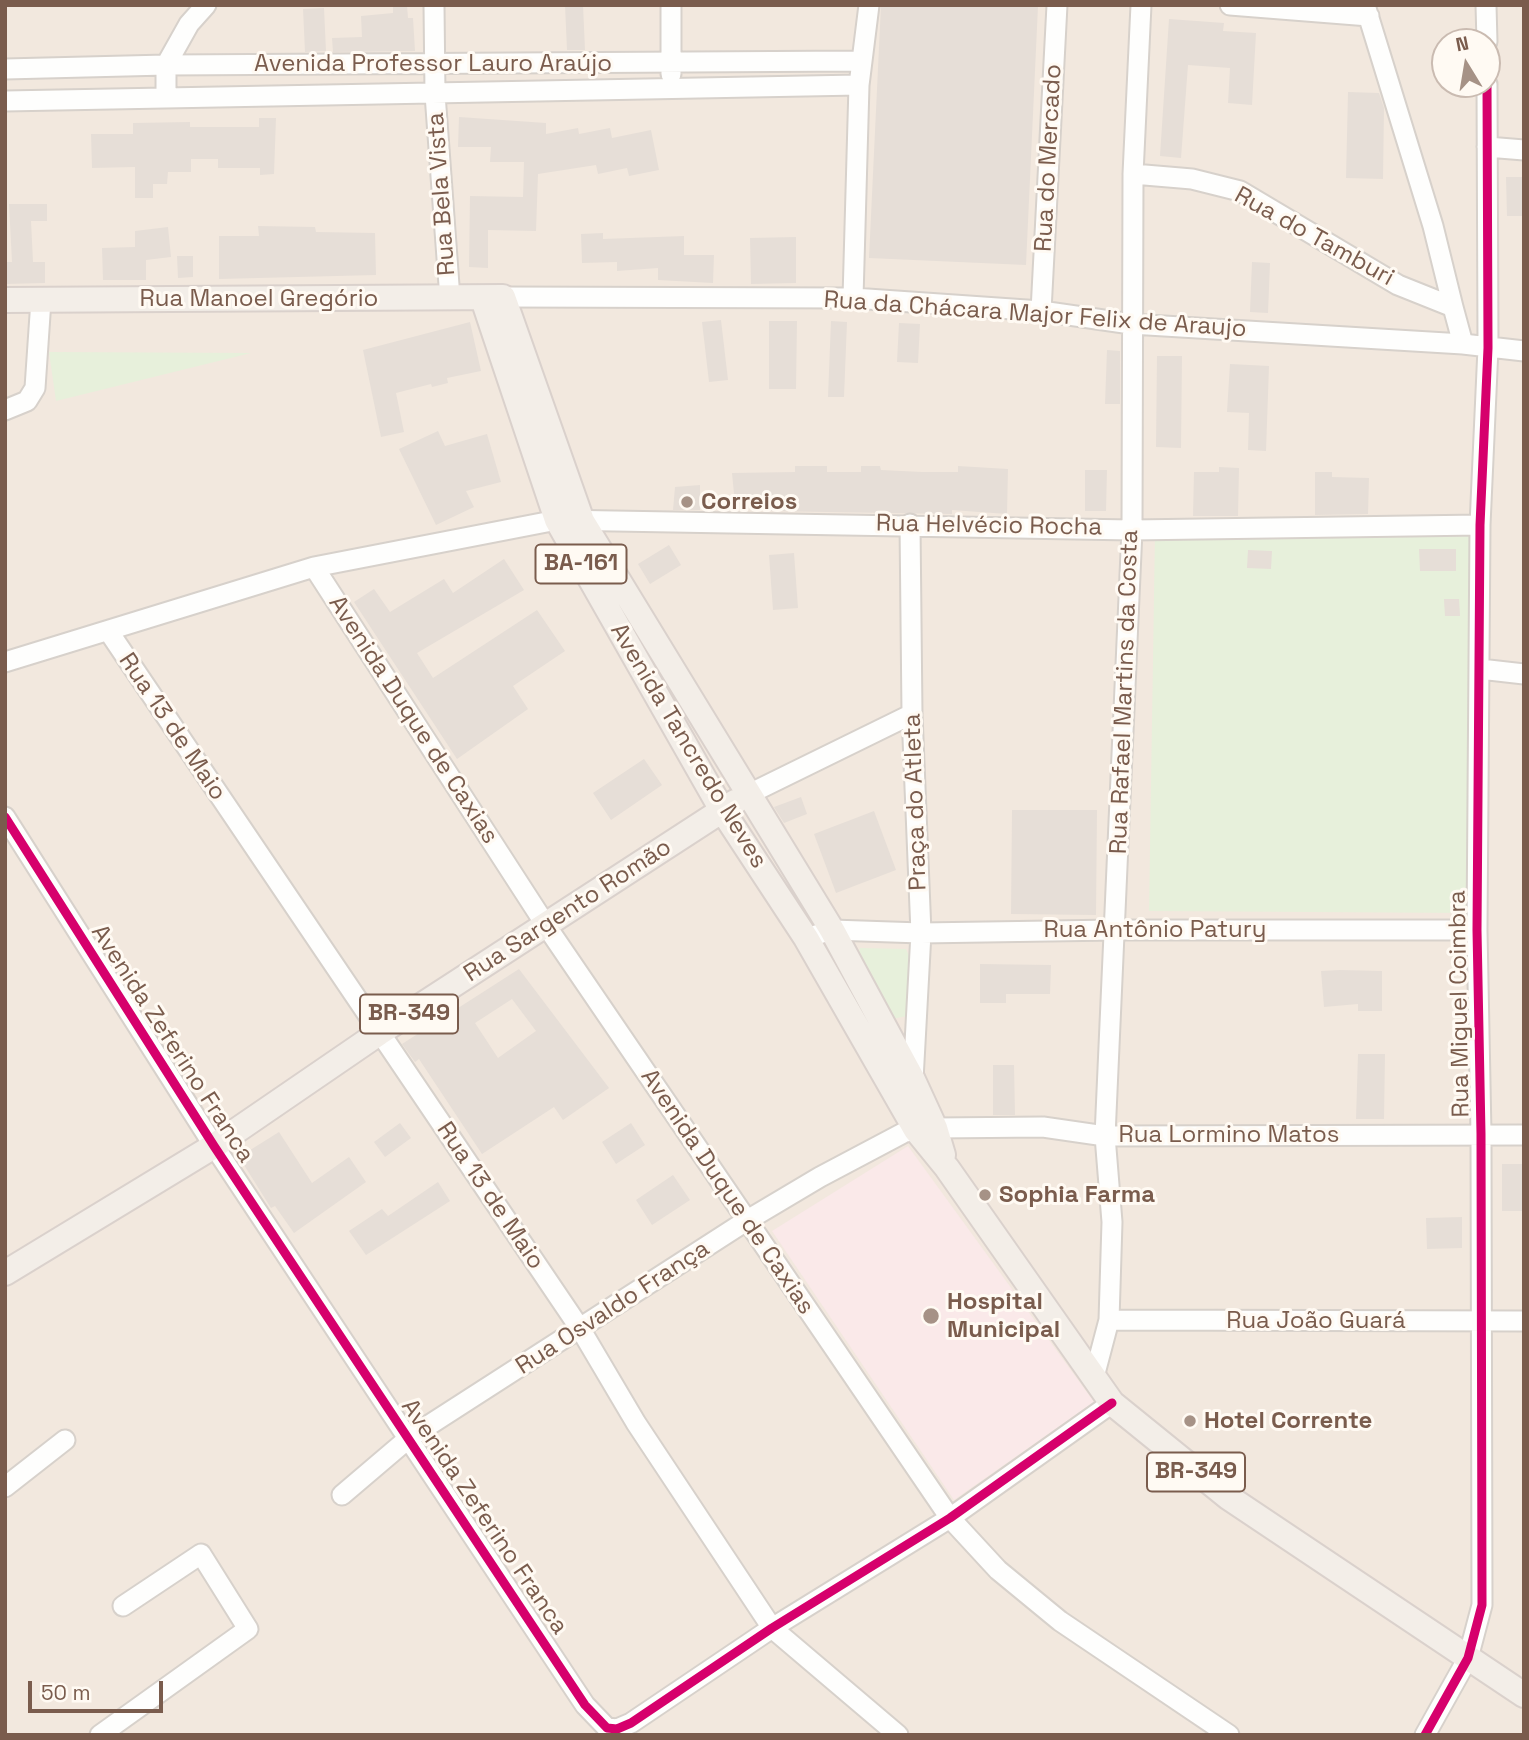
<!DOCTYPE html>
<meta charset="utf-8">
<style>
body{margin:0}
#map{position:relative;width:1529px;height:1740px;overflow:hidden;background:#f9f5f0;font-family:"Space Grotesk",sans-serif}
canvas{display:block}
.frame{position:absolute;inset:0;border:7px solid #7a5c4d;pointer-events:none}
.north{position:absolute;left:1431px;top:28px;width:70px;height:70px;box-sizing:border-box;background:#fffaf3;border:2px solid #cabbb1;border-radius:50%;rotate:349deg;font-size:19px;font-weight:700;line-height:28px;text-align:center;color:#7a5c4d}
.north::after{content:'';display:block;margin:auto;width:24px;height:32px;background:#a69286;clip-path:polygon(50% 0,100% 100%,50% 72%,0 100%)}
.scale{position:absolute;left:28px;top:1681px;width:135px;height:32px;box-sizing:border-box;border:4px solid #7a5c4d;border-top:0;padding-left:9px;font-size:21px;line-height:24px;white-space:nowrap;color:#7a5c4d;-webkit-text-stroke:5px #fffaf3;paint-order:stroke}
</style>
<div id="map">
<canvas width="1529" height="1740"></canvas>
<div class="frame"></div>
<div class="north">N</div>
<div class="scale">50 m</div>
</div>
<script>
const g = document.querySelector('canvas').getContext('2d');
g.lineJoin = 'round';
function paint(path, color) {
  g.fillStyle = color;
  g.fill(path, 'evenodd');
}
function poly(rows) {
  const path = new Path2D();
  for (const r of rows) {
    path.moveTo(r[0], r[1]);
    for (let i = 2; i < r.length; i += 2) path.lineTo(r[i], r[i + 1]);
  }
  return path;
}
function trace(path, color, width, dash) {
  g.strokeStyle = color;
  g.lineWidth = width;
  g.lineCap = dash ? 'butt' : 'round';
  g.setLineDash(dash || []);
  g.stroke(path);
}
function drawText(font, color, halo, rows, align = 'center') {
  g.font = font + ' "Space Grotesk",sans-serif';
  g.lineWidth = 6;
  g.setLineDash([]);
  g.textBaseline = 'middle';
  g.strokeStyle = halo;
  g.fillStyle = color;
  for (const [text, x, y, turn = 0] of rows) {
    g.save();
    g.translate(x, y);
    g.rotate((+turn || 0) * Math.PI / 180);
    g.textAlign = isNaN(turn) ? turn : align;
    if (halo) g.strokeText(text, 0, 0);
    g.fillText(text, 0, 0);
    g.restore();
  }
}
paint(poly([
 [5,5,1524,5,1524,1735,5,1735],
 [1445,42,1487,42,1487,84,1445,84]
]), '#f2e8de');
paint(poly([
 [908,1146,1094,1402,954,1500,772,1231]
]), '#fae9e9');
paint(poly([
 [49,352,251,353,56,401],
 [1476,530,1470,913,1149,911,1155,532],
 [860,948,906,949,909,956,912,1015,892,1019,858,955]
]), '#e7f0db');
paint(poly([
 [565,5,583,5,585,50,567,50],
 [881,5,1038,6,1026,265,869,258],
 [407,6,408,18,413,18,415,51,333,52,332,38,362,37,361,16,393,13,393,7],
 [324,8,326,51,305,52,303,9],
 [1169,19,1224,23,1223,31,1256,33,1252,105,1228,103,1230,68,1188,65,1181,158,1160,156],
 [1348,92,1379,93,1384,108,1383,179,1346,178],
 [459,117,546,123,546,134,578,128,579,134,610,128,612,138,651,130,659,170,629,176,627,168,598,174,596,165,538,174,536,231,488,230,488,268,469,267,470,196,523,197,524,162,490,162,491,147,458,147],
 [259,118,276,118,274,174,260,175,260,168,218,168,218,159,191,159,191,172,168,172,167,184,153,184,153,198,135,198,135,167,92,168,91,134,133,134,133,123,190,122,190,127,259,127],
 [1506,177,1524,177,1524,216,1507,216],
 [9,204,47,204,47,221,31,221,33,262,45,262,45,283,5,284,5,262,12,262],
 [258,226,315,227,316,232,375,233,376,275,219,279,219,236,259,236],
 [168,227,171,257,146,260,146,280,103,280,102,248,135,247,135,231],
 [603,233,603,239,684,236,684,255,714,255,713,283,658,280,658,268,617,271,617,262,582,263,581,234],
 [796,237,796,283,751,284,750,238],
 [177,256,193,256,193,277,178,278],
 [1252,262,1270,263,1268,313,1250,312],
 [721,320,728,380,709,382,702,322],
 [769,321,797,321,796,389,769,389],
 [831,321,847,322,844,397,828,397],
 [470,322,481,371,447,378,448,383,432,387,431,384,396,393,404,432,381,437,363,350],
 [899,323,920,324,918,363,897,362],
 [1107,350,1120,351,1120,404,1105,404],
 [1157,356,1182,356,1181,448,1156,447],
 [1230,364,1269,366,1266,451,1248,450,1249,413,1227,412],
 [438,431,445,446,487,434,501,482,466,491,474,507,436,525,399,449],
 [795,466,827,466,827,472,861,472,861,466,880,466,881,470,922,472,958,472,958,466,1008,469,1007,514,952,510,952,514,765,511,765,501,735,504,732,473,795,472],
 [1219,467,1239,468,1238,516,1193,516,1194,472,1219,472],
 [1085,470,1107,470,1106,511,1085,511],
 [1315,472,1332,472,1332,477,1369,478,1368,514,1315,515],
 [700,485,700,510,673,510,675,487],
 [669,545,681,565,650,584,638,564],
 [1419,549,1456,549,1456,571,1420,571],
 [1248,550,1272,551,1271,569,1247,568],
 [794,553,798,608,773,610,769,555],
 [504,559,524,590,417,653,433,678,537,610,565,651,513,686,528,709,457,759,354,602,374,589,390,612,444,579,453,593],
 [1444,599,1459,599,1460,616,1445,616],
 [644,759,662,785,611,820,593,793],
 [801,797,807,814,784,823,774,807],
 [1012,810,1097,810,1096,915,1011,914],
 [874,811,896,870,836,893,814,834],
 [980,964,1051,965,1050,994,1006,994,1006,1003,980,1003],
 [519,969,609,1088,563,1120,554,1107,482,1154,419,1059,415,1062,402,1044],
 [512,999,536,1031,498,1058,475,1023],
 [1340,970,1382,971,1382,1011,1358,1011,1358,1004,1324,1007,1321,971],
 [1358,1054,1385,1054,1384,1119,1356,1119],
 [993,1065,1014,1065,1015,1115,993,1115],
 [400,1123,411,1138,385,1157,374,1142],
 [631,1123,645,1145,616,1164,602,1142],
 [279,1132,312,1183,349,1157,366,1182,294,1233,275,1206,271,1208,239,1157],
 [1502,1164,1524,1164,1524,1211,1502,1211],
 [673,1175,690,1200,652,1225,636,1200],
 [438,1182,450,1201,366,1255,349,1231,382,1209,388,1216],
 [1462,1217,1462,1248,1427,1249,1426,1218]
]), '#e6ded7');
const minor = poly([
 [434,5,435,94,450,299],
 [1230,5,1369,16],
 [1365,5,1433,226,1453,307],
 [1486,5,1487,42],
 [5,69,166,65,860,61],
 [671,74,671,5],
 [166,97,166,65,189,24,206,5],
 [5,101,859,85],
 [1487,147,1524,150],
 [1133,174,1192,179,1240,191,1398,285,1453,307,1463,344],
 [503,297,853,298,1041,311,1131,324,1463,344,1524,351],
 [853,298,859,85,869,5],
 [1041,311,1057,5],
 [5,410,27,401,35,388,41,300],
 [910,524,912,714,921,933,913,1080],
 [314,567,547,927,950,1518,998,1570,1060,1621,1229,1735],
 [109,632,581,1330,636,1423,772,1628,898,1735],
 [5,662,314,567,557,520,1132,530,1480,525],
 [1480,669,1524,674],
 [751,793,912,714],
 [5,817,214,1146,585,1705,607,1728,617,1729,631,1723,772,1628,950,1518,1112,1403],
 [806,938,832,930,921,933,1115,930,1477,930],
 [1109,1320,1524,1321],
 [1094,1377,1109,1320,1112,1222,1105,1136,1132,530,1133,174,1141,5],
 [5,1487,65,1440],
 [342,1495,409,1438,746,1221,820,1177,905,1132,935,1128,1043,1127,1105,1136,1524,1135],
 [100,1735,248,1629,201,1554,123,1606],
 [1425,1735,1468,1658,1482,1605,1481,1134,1477,930,1480,525,1488,348,1487,84]
]);
const major = poly([
 [483,299,557,520,722,810,806,938,916,1130,947,1168,1112,1403,1228,1497,1524,1695],
 [5,300,503,297,582,521,832,930,913,1080,935,1128,943,1155],
 [5,1273,214,1146,379,1033,735,802]
]);
trace(minor, '#d7d1cb', 23);
trace(major, '#dad1cc', 28);
trace(minor, '#fefefd', 19);
trace(major, '#f3eee8', 24);
trace(poly([
 [5,817,214,1146,585,1705,607,1728,617,1729,631,1723,772,1628,950,1518,1112,1403],
 [1425,1735,1468,1658,1482,1605,1481,1134,1477,930,1480,525,1488,348,1487,84]
]), '#d6006c', 9);
for (const [x, y, r, color] of [
 [687,502,7,"#a69286"],
 [985,1195,7,"#a69286"],
 [931,1316,9,"#a69286"],
 [1190,1421,7,"#a69286"]
]) {
  const dot = new Path2D();
  dot.arc(x, y, r, 0, 2 * Math.PI);
  g.fillStyle = color;
  g.fill(dot);
  trace(dot, '#fffaf3', 2.5);
}
for (const [x, y, w] of [
 [581,564,91],
 [409,1014,98],
 [1196,1472,98]
]) {
  const box = new Path2D();
  box.roundRect(x - w / 2, y - 19.5, w, 39, 5);
  g.fillStyle = '#fffaf3';
  g.fill(box);
  trace(box, '#7a5c4d', 2);
}
drawText('bold 23px', '#7a5c4d', null, [
 ["BA-161",581,564],
 ["BR-349",409,1014],
 ["BR-349",1196,1472]
]);
drawText('24px', '#7a5c4d', '#fffaf3', [
 ["Avenida Professor Lauro Araújo",433,64],
 ["Rua do Mercado",1049,158,-87],
 ["Rua Bela Vista",442,194,-94],
 ["Rua do Tamburi",1314,237,29],
 ["Rua Manoel Gregório",259,299],
 ["Rua da Chácara Major Felix de Araujo",1035,315,4],
 ["Rua Helvécio Rocha",989,526,1],
 ["Rua Rafael Martins da Costa",1125,692,-88],
 ["Avenida Duque de Caxias",413,720,57],
 ["Rua 13 de Maio",172,727,56],
 ["Avenida Tancredo Neves",688,746,59],
 ["Praça do Atleta",916,802,-92],
 ["Rua Sargento Romão",568,911,-33],
 ["Rua Antônio Patury",1155,930],
 ["Rua Miguel Coimbra",1460,1004,-91],
 ["Avenida Zeferino Franca",172,1044,57],
 ["Rua Lormino Matos",1229,1135],
 ["Avenida Duque de Caxias",727,1192,56],
 ["Rua 13 de Maio",490,1196,56],
 ["Rua Osvaldo França",613,1308,-33],
 ["Rua João Guará",1316,1321],
 ["Avenida Zeferino Franca",484,1517,56]
]);
drawText('bold 24px', '#7a5c4d', '#fffaf3', [
 ["Correios",701,502],
 ["Sophia Farma",999,1195],
 ["Hospital",947,1302],
 ["Municipal",947,1330],
 ["Hotel Corrente",1204,1421]
], 'left');
</script>
